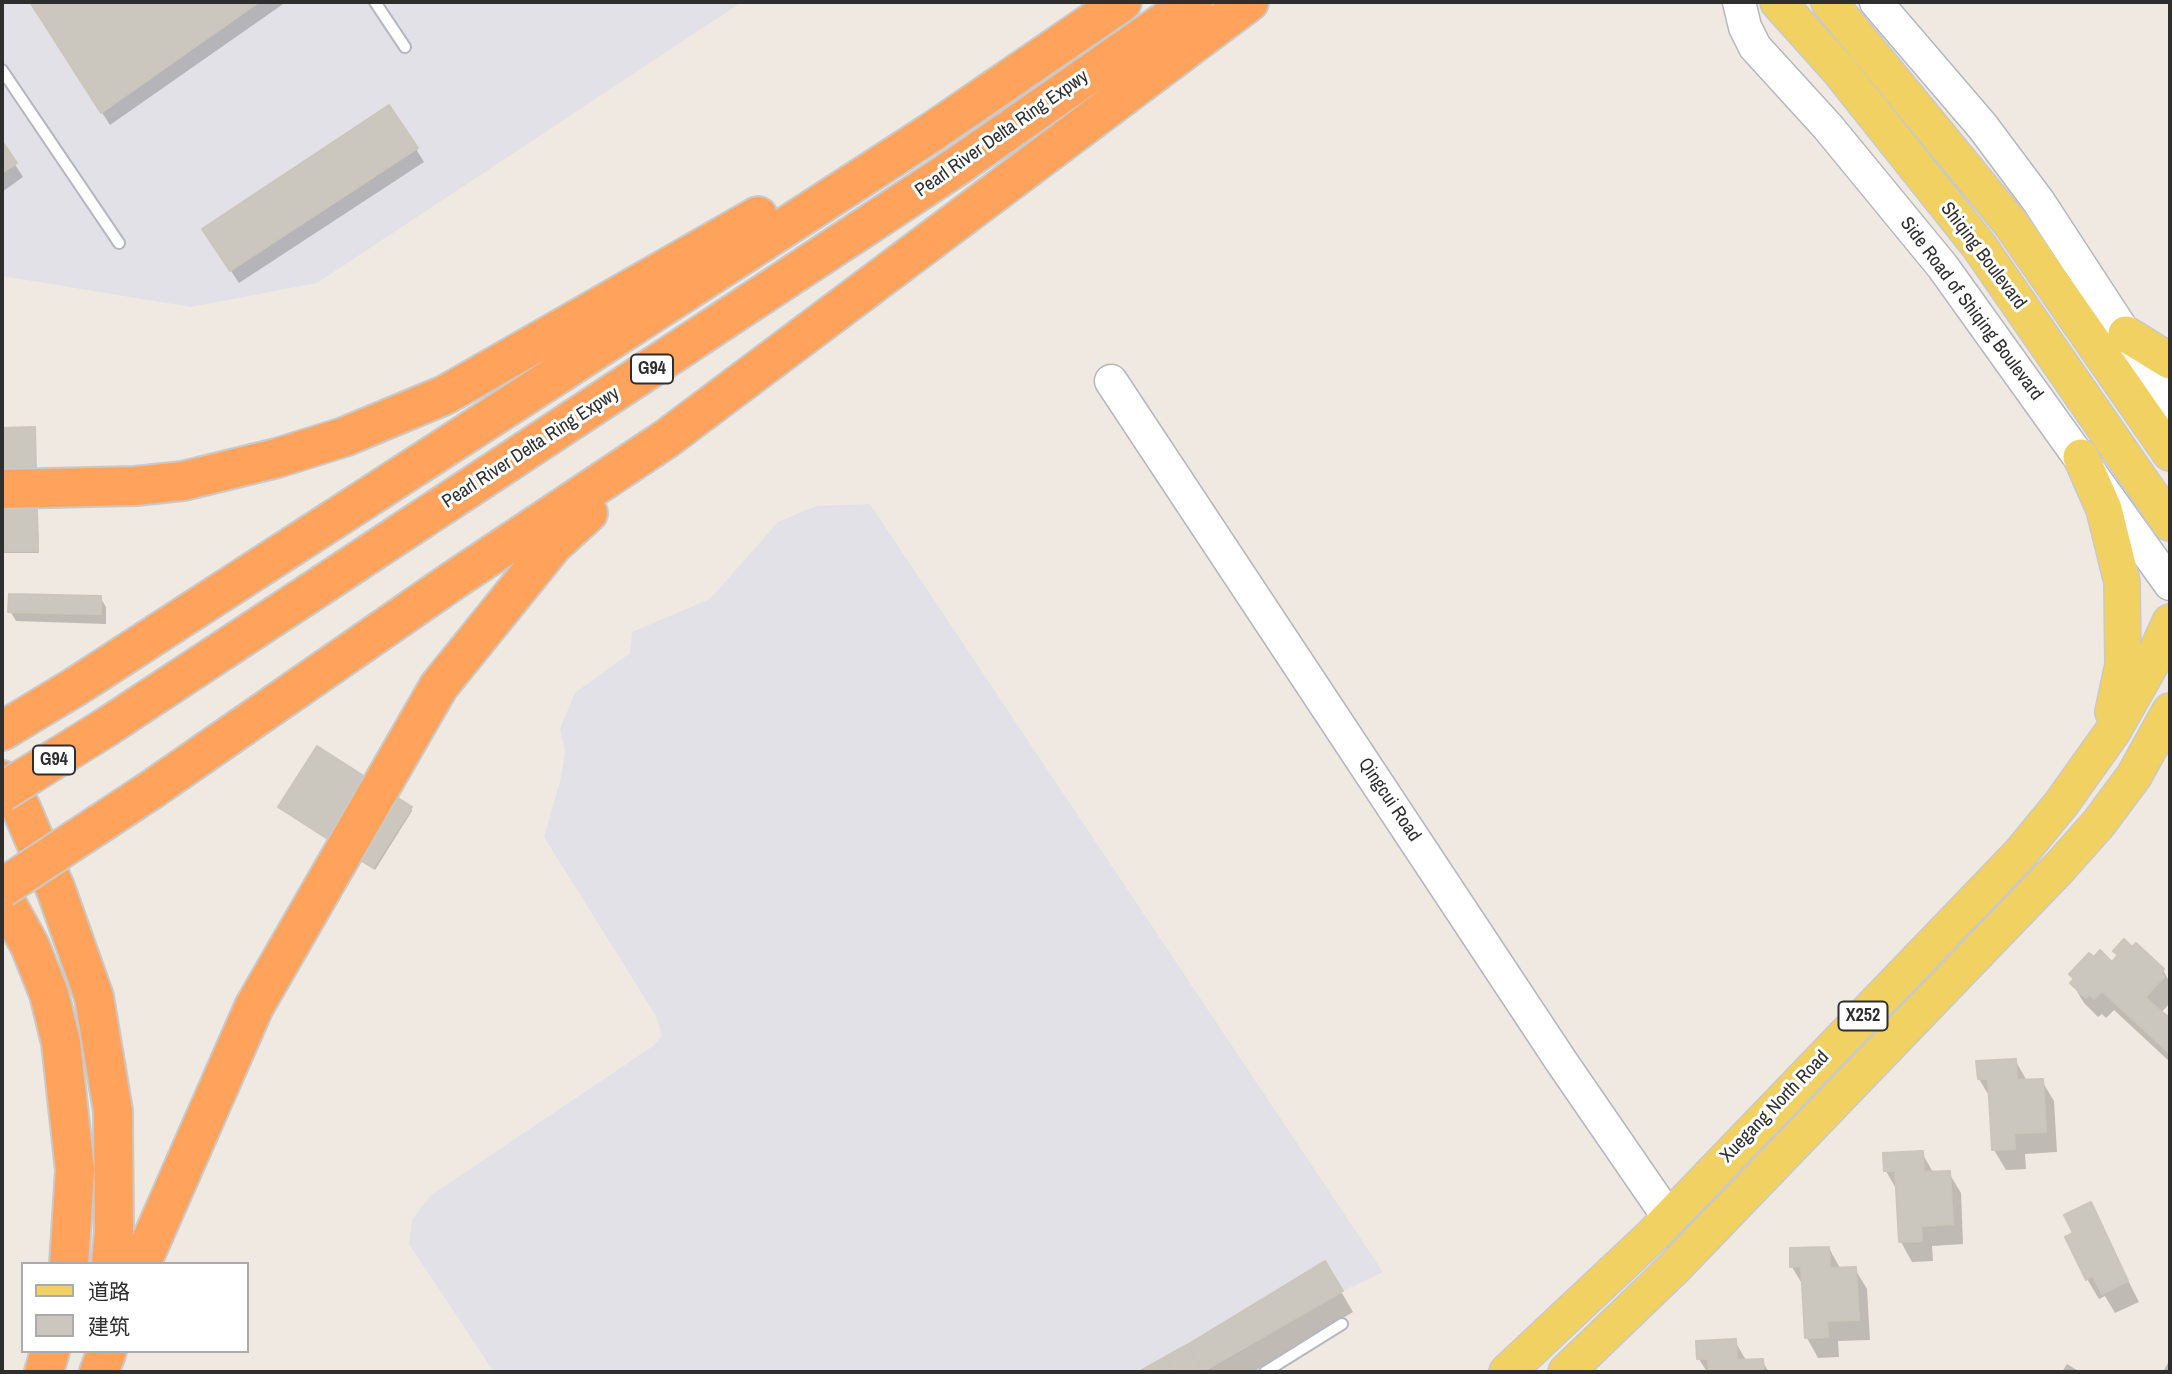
<!DOCTYPE html>
<meta charset="utf-8">
<style>
body{margin:0}
#map{position:relative;width:2172px;height:1374px;overflow:hidden;background:#efe9e1;font-family:"Archivo Narrow","Noto Sans SC",sans-serif}
canvas{display:block}
.frame{position:absolute;inset:0;border:4px solid #2e2e2e;pointer-events:none}
.legend{position:absolute;left:21px;top:1262px;width:228px;height:91px;box-sizing:border-box;background:#fff;border:2px solid #ababab;margin:0;padding:9px 12px;list-style:none;font-size:21px;color:#2e2e2e}
.legend li{display:flex;align-items:center;gap:14px;height:35px}
.legend b{width:35px;border:2px solid #ababab}
</style>
<div id="map">
<canvas width="2172" height="1374"></canvas>
<div class="frame"></div>
<ul class="legend">
<li><b style="height:9px;background:#f2d163"></b>道路</li>
<li><b style="height:19px;background:#cbc7bf"></b>建筑</li>
</ul>
</div>
<script>
const g = document.querySelector('canvas').getContext('2d');
g.lineJoin = 'round';
function paint(path, color) {
  g.fillStyle = color;
  g.fill(path, 'evenodd');
}
function poly(rows) {
  const path = new Path2D();
  for (const r of rows) {
    path.moveTo(r[0], r[1]);
    for (let i = 2; i < r.length; i += 2) path.lineTo(r[i], r[i + 1]);
  }
  return path;
}
function trace(path, color, width, dash) {
  g.strokeStyle = color;
  g.lineWidth = width;
  g.lineCap = dash ? 'butt' : 'round';
  g.setLineDash(dash || []);
  g.stroke(path);
}
function drawText(font, color, halo, rows, align = 'center') {
  g.font = font + ' "Archivo Narrow",sans-serif';
  g.lineWidth = 6;
  g.setLineDash([]);
  g.textBaseline = 'middle';
  g.strokeStyle = halo;
  g.fillStyle = color;
  for (const [text, x, y, turn = 0] of rows) {
    g.save();
    g.translate(x, y);
    g.rotate((+turn || 0) * Math.PI / 180);
    g.textAlign = isNaN(turn) ? turn : align;
    if (halo) g.strokeText(text, 0, 0);
    g.fillText(text, 0, 0);
    g.restore();
  }
}
paint(poly([
 [2,2,742,2,317,283,191,307,2,276],
 [870,504,1383,1272,1343,1291,1207,1372,494,1372,409,1244,412,1220,430,1196,653,1046,662,1036,656,1016,544,837,561,778,565,751,560,729,575,693,630,653,632,632,710,599,778,522,816,506]
]), '#e3e1e8');
paint(poly([
 [31,2,286,2,110,125],
 [2,144,23,177,2,192],
 [416,149,424,162,239,283,212,242],
 [2,429,35,431,39,553,2,553],
 [100,597,106,607,106,624,16,621,10,611],
 [280,807,411,808,412,811,375,870],
 [2115,951,2163,970,2170,983,2170,1003,2160,1014,2170,1021,2170,1062,2114,1010,2106,1018,2102,1014,2098,1017,2084,1003,2072,983,2074,980,2071,974,2094,960,2112,964,2119,957],
 [2015,1060,2027,1081,2042,1081,2054,1101,2057,1152,2025,1154,2026,1169,2006,1170,1994,1150,1991,1099,1979,1079],
 [1922,1153,1934,1174,1949,1173,1961,1193,1963,1244,1932,1246,1933,1261,1912,1262,1901,1242,1898,1192,1886,1171],
 [2090,1205,2139,1302,2115,1313,2105,1296,2099,1299,2087,1279,2075,1234],
 [1829,1248,1841,1270,1855,1269,1867,1289,1870,1340,1838,1341,1839,1357,1818,1358,1807,1338,1804,1287,1792,1267],
 [1325,1264,1353,1312,1253,1372,1141,1372],
 [1735,1341,1747,1362,1762,1361,1769,1372,1707,1372,1699,1359],
 [2170,1359,2170,1372,2163,1372],
 [2067,1364,2080,1372,2062,1372]
]), '#0003');
const building = poly([
 [30,2,259,2,101,113,30,2],
 [389,105,418,148,230,271,202,229,389,105],
 [2,141,17,163,2,173,2,141],
 [35,427,38,551,2,551,2,428,35,427],
 [9,594,101,596,101,614,8,612,9,594],
 [317,746,412,807,373,868,278,807,317,746],
 [2124,939,2132,947,2136,943,2164,969,2161,974,2164,977,2145,997,2157,1008,2140,1026,2102,991,2094,999,2089,994,2086,998,2070,983,2074,979,2069,974,2089,953,2094,957,2100,950,2112,962,2118,955,2113,951,2124,939],
 [2157,1008,2170,1018,2170,1054,2140,1026,2157,1008],
 [2016,1059,2017,1080,2043,1079,2046,1132,2014,1133,2015,1149,1992,1150,1988,1079,1978,1079,1976,1061,2016,1059],
 [1923,1151,1924,1172,1950,1171,1953,1224,1921,1226,1922,1241,1899,1242,1895,1171,1884,1171,1883,1153,1923,1151],
 [2091,1202,2128,1281,2102,1294,2093,1276,2086,1280,2065,1237,2073,1233,2064,1215,2091,1202],
 [1829,1247,1830,1268,1856,1267,1859,1320,1827,1321,1828,1337,1805,1338,1801,1266,1790,1267,1790,1248,1829,1247],
 [1325,1261,1343,1291,1203,1372,1187,1345,1325,1261],
 [1736,1339,1737,1360,1763,1359,1764,1372,1709,1372,1708,1359,1697,1359,1696,1341,1736,1339],
 [1187,1345,1203,1372,1173,1372,1165,1357,1187,1345],
 [1165,1357,1173,1372,1138,1372,1165,1357]
]);
paint(building, '#cbc7bf');
trace(building, '#cbc5ba', 2);
const lane = poly([
 [375,2,405,47],
 [2,70,119,243],
 [1265,1372,1342,1324]
]);
const secondary = poly([
 [1739,2,1745,27,1755,47,1828,127,1943,267,2170,584],
 [1876,2,1983,127,2039,202,2170,403],
 [1111,381,1561,1061,1669,1218]
]);
const primary = poly([
 [1778,2,1838,69,1979,246,2170,523],
 [1829,2,2011,224,2170,453],
 [2126,334,2170,361],
 [2081,457,2104,509,2122,582,2123,665,2113,712],
 [1507,1372,1653,1235,2020,854,2061,804,2113,731,2151,664,2170,622],
 [1566,1372,1675,1267,2059,868,2099,823,2134,776,2170,711]
]);
const highway = poly([
 [2,489,135,486,183,481,277,458,344,437,445,395,758,216],
 [105,728,953,169,1193,2],
 [2,731,75,687,932,132,1122,2],
 [2,780,21,808,56,890,94,997,113,1111,114,1232,111,1264],
 [151,790,454,580,666,439,1249,2],
 [2,895,30,946,49,994,61,1043,75,1170,69,1264],
 [141,1264,254,1007,439,686,553,545,588,513],
 [44,1372,50,1351],
 [99,1372,107,1351]
]);
trace(lane, '#b4b7c1', 14);
trace(secondary, '#b4b7c1', 35);
trace(primary, '#c9c9c9', 38);
trace(highway, '#c9c9c9', 42);
trace(lane, '#fff', 10);
trace(secondary, '#fff', 32);
trace(primary, '#f2d163', 35);
trace(highway, '#ffa35c', 38);
const highwayBridge = poly([
 [2,792,105,728],
 [2,888,151,790]
]);
trace(highwayBridge, '#c9c9c9', 42, []);
trace(highwayBridge, '#ffa35c', 38);
for (const [x, y, w] of [
 [652,369,42],
 [54,760,42],
 [1863,1016,49]
]) {
  const box = new Path2D();
  box.roundRect(x - w / 2, y - 14.5, w, 29, 5);
  g.fillStyle = '#fff';
  g.fill(box);
  trace(box, '#2e2e2e', 2);
}
drawText('bold 18px', '#2e2e2e', null, [
 ["G94",652,369],
 ["G94",54,760],
 ["X252",1863,1016]
]);
drawText('19px', '#2e2e2e', '#fff', [
 ["Pearl River Delta Ring Expwy",1002,134,-35],
 ["Shiqing Boulevard",1983,256,53],
 ["Side Road of Shiqing Boulevard",1971,309,53],
 ["Pearl River Delta Ring Expwy",531,448,-33],
 ["Qingcui Road",1389,800,56],
 ["Xuegang North Road",1775,1107,-46]
]);
</script>
